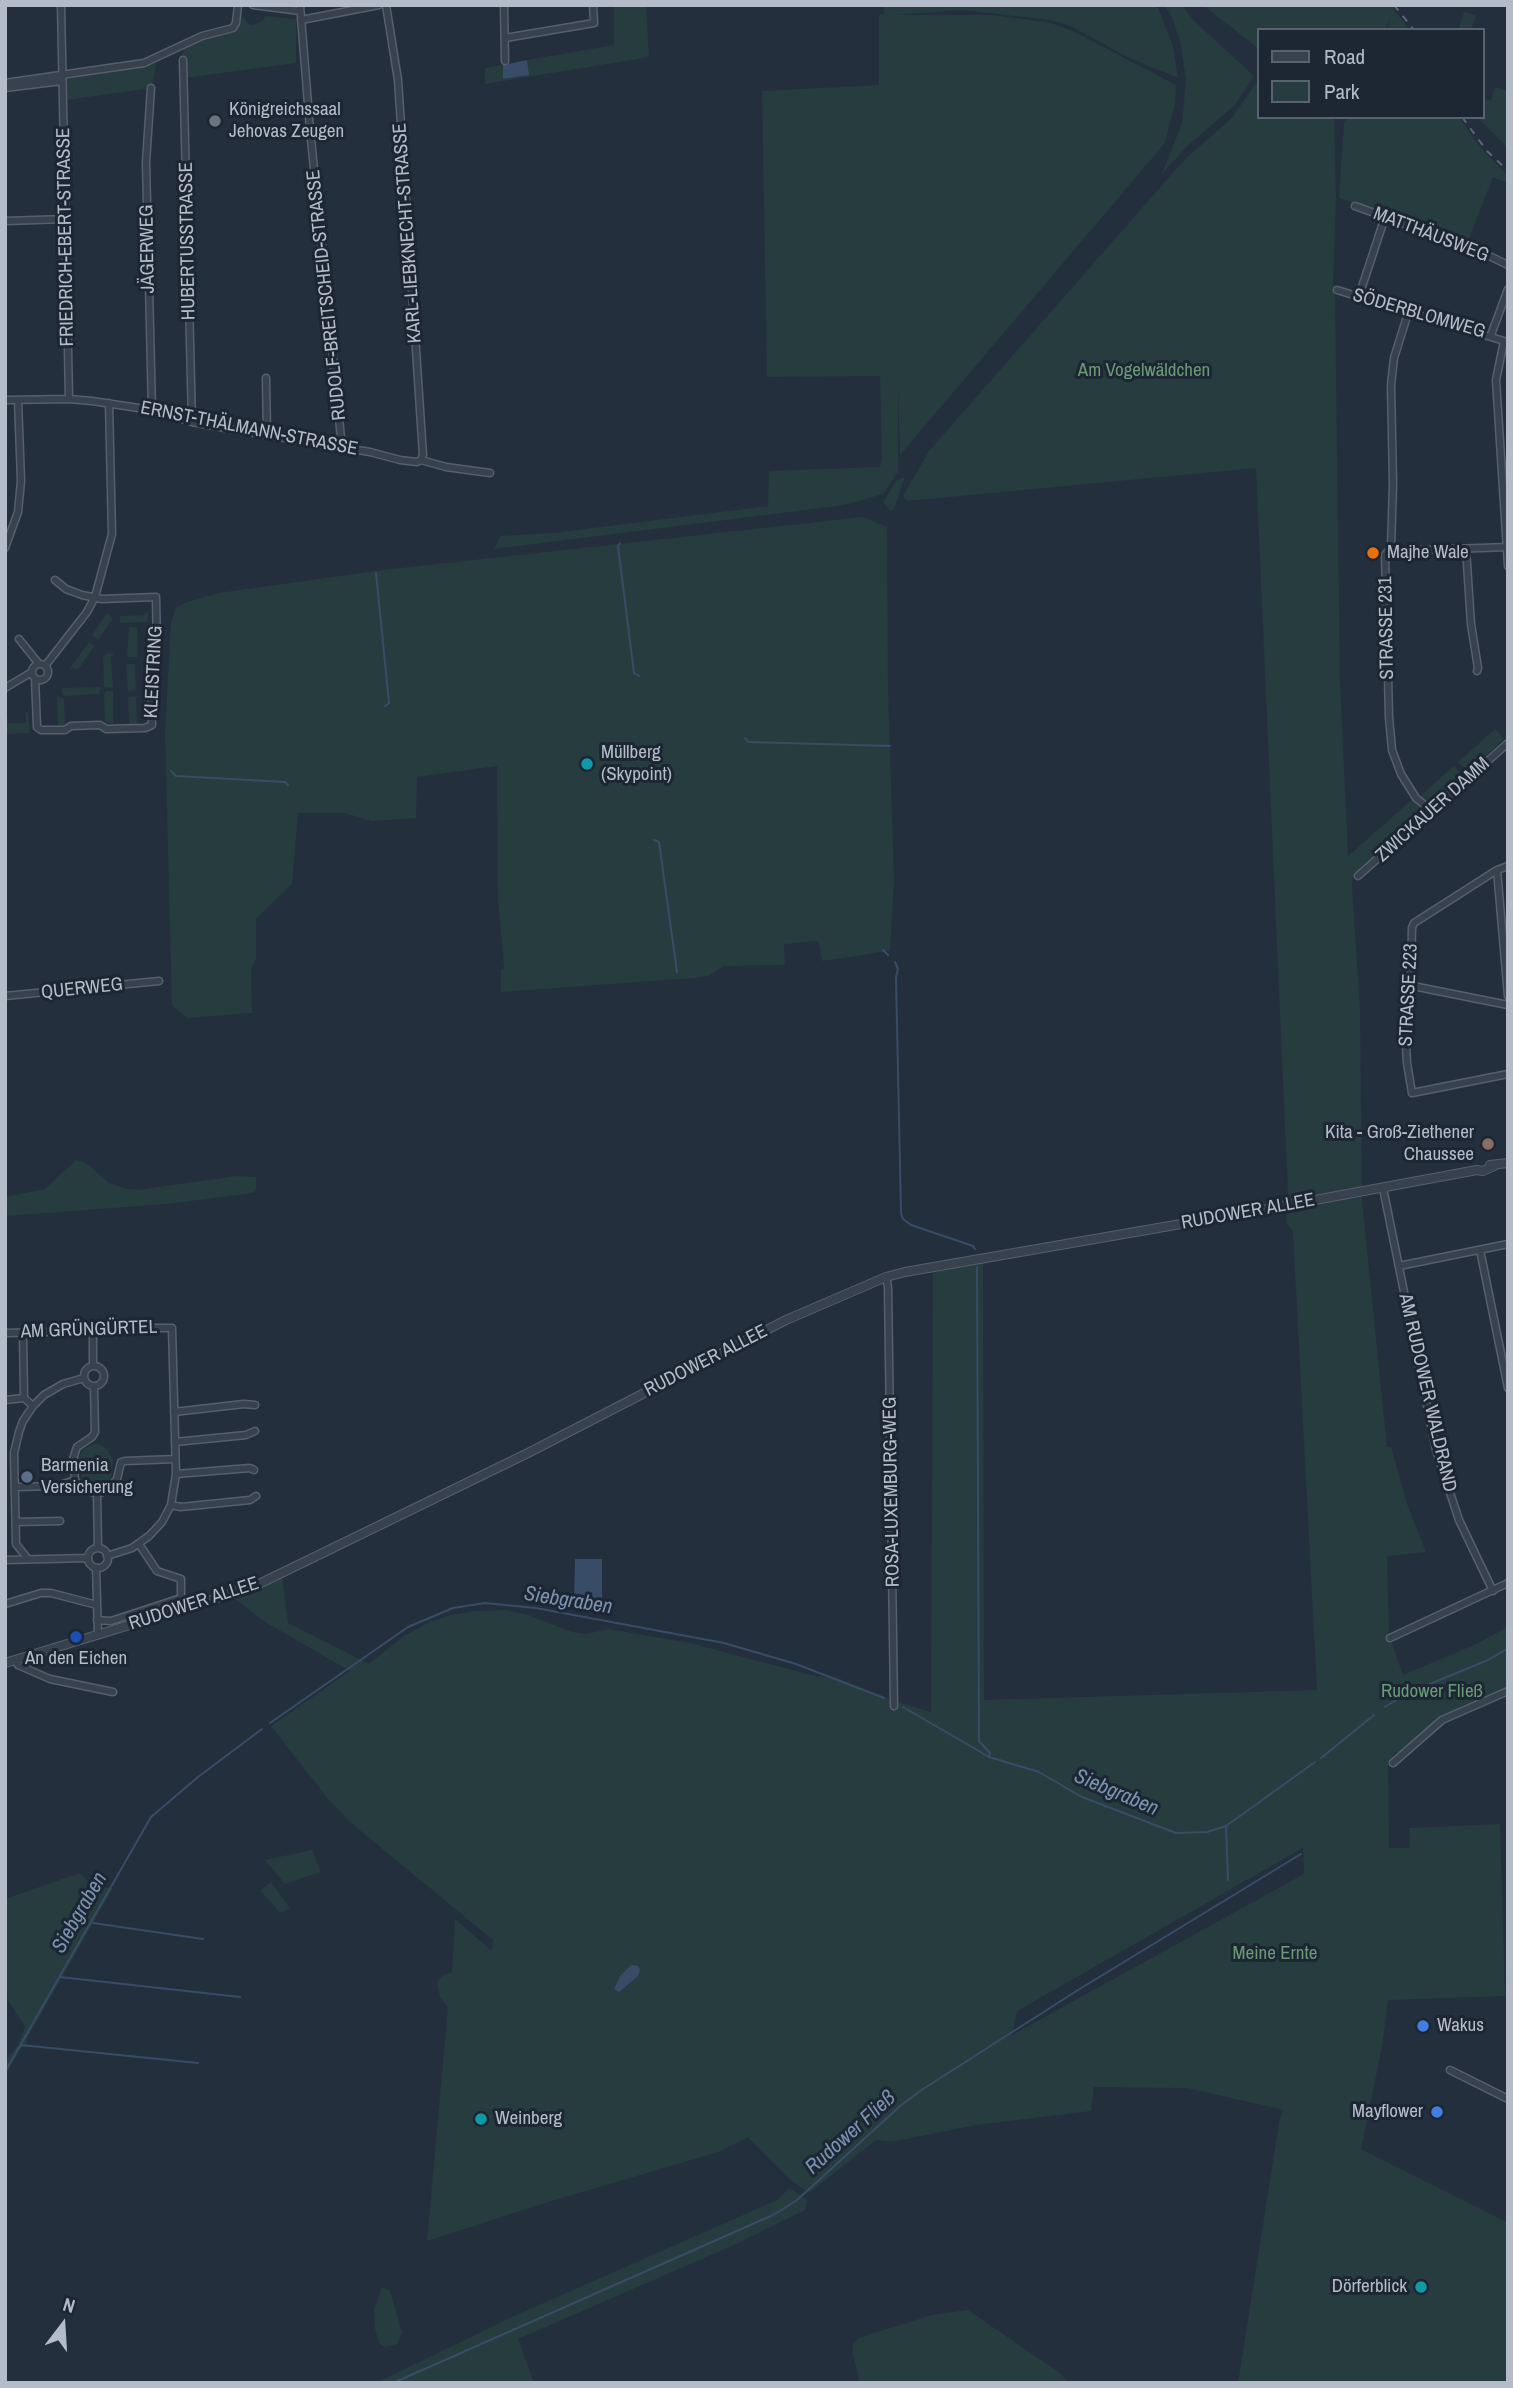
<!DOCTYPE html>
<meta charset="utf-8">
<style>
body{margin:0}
#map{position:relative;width:1513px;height:2388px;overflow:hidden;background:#242f3e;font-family:"Archivo Narrow",sans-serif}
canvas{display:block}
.frame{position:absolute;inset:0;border:7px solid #b4bcc9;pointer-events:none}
.legend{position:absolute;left:1257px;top:28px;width:228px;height:91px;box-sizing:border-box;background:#1d2633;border:2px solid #59626f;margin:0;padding:9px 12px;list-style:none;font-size:21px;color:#b4bcc9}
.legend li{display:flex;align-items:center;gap:14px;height:35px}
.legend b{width:35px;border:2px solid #59626f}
.north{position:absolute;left:28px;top:2290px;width:70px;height:70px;-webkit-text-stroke:5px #1d2633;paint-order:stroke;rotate:17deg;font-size:19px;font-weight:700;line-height:28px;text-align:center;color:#b4bcc9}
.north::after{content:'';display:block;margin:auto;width:24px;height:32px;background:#b4bcc9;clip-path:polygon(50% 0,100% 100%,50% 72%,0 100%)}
</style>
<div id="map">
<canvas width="1513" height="2388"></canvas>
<div class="frame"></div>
<ul class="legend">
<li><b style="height:9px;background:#38414e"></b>Road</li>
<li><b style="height:19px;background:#263c3f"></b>Park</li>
</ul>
<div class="north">N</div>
</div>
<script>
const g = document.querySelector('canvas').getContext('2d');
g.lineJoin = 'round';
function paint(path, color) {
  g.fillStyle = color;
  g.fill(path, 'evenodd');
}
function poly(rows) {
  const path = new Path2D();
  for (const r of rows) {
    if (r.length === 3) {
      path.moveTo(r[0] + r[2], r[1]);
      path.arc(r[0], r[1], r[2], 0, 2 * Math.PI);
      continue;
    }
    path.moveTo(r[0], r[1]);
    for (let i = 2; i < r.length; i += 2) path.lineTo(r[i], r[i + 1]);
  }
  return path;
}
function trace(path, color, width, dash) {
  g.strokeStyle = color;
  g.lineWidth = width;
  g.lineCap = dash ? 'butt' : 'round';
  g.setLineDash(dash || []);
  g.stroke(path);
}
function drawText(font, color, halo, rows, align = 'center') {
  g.font = font + ' "Archivo Narrow",sans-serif';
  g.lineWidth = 6;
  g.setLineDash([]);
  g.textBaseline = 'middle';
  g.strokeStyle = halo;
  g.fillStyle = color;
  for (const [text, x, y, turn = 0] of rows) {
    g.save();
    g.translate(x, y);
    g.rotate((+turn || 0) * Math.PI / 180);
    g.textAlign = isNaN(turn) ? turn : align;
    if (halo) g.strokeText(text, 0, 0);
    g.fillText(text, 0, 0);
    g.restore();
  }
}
paint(poly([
 [614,5,646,5,649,57,485,84,485,68,503,65,504,79,528,75,527,60,614,45],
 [884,5,1157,5,1173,46,1178,78,1127,57,1071,26,1051,20,961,10,894,15,992,15,1051,23,1073,31,1176,85,1175,104,1165,143,900,455,898,385,898,472,883,494,845,505,494,549,501,536,553,533,768,506,769,471,880,467,882,458,880,376,767,377,762,91,879,85,879,15,884,14],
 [1164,5,1182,5,1194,21,1254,76,1234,106,1187,146,1162,174,1182,123,1186,80,1180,41,1171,15],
 [1203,5,1396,5,1394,10,1410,30,1387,30,1391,17,1385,30,1259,30,1259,49],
 [1464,12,1476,15,1471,30,1459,28],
 [241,14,249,24,253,25,263,21,265,16,296,19,296,63,184,78,182,59,184,45,200,38,237,30],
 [156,64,152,88,66,100,66,76],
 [1259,79,1259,117,1334,117,1336,197,1333,286,1335,293,1340,682,1348,856,1414,798,1430,811,1352,879,1352,887,1360,1008,1362,1200,1387,1447,1391,1447,1407,1504,1426,1552,1387,1556,1389,1635,1403,1675,1476,1644,1508,1627,1508,1688,1436,1721,1401,1755,1395,1752,1388,1766,1389,1848,1410,1848,1409,1828,1500,1824,1505,1996,1388,2000,1382,2047,1361,2149,1508,2223,1508,2383,1238,2383,1280,2117,1284,2110,1187,2088,1094,2087,1091,2111,976,2125,891,2142,876,2140,809,2193,793,2182,748,2137,718,2152,545,2203,427,2241,448,2007,440,1997,437,1983,442,1976,452,1972,455,1919,492,1951,493,1940,351,1823,328,1799,271,1726,350,1671,265,1622,234,1598,282,1576,288,1623,369,1664,404,1636,430,1622,451,1615,476,1611,507,1610,528,1615,572,1632,586,1634,609,1629,690,1643,815,1676,832,1678,833,1676,892,1700,931,1712,933,1271,983,1263,984,1700,1317,1690,1293,1232,1286,1222,1288,1195,1256,468,907,501,903,496,929,451,1185,159,1231,119],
 [1303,1848,1304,1874,1012,2035,1017,2011],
 [1495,87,1508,91,1507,147,1477,117,1483,117,1483,98,1491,101],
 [1348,117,1459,117,1480,147,1508,176,1508,183,1493,177,1468,241,1339,198,1344,122],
 [905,477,894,509,890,511,883,502,896,481],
 [863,517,887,527,888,687,894,879,890,951,822,961,819,941,784,944,785,965,724,966,708,976,693,978,501,992,501,970,504,968,498,899,497,766,417,777,416,818,372,821,344,813,298,813,292,884,256,919,256,958,251,969,252,1013,188,1018,172,1006,165,733,171,623,176,608,187,602,219,593,383,570],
 [146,612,148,612,147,622,120,623,120,616,145,615],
 [107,613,113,618,98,640,92,635],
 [129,627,137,627,138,657,127,657],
 [89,642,94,646,78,670,70,668],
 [107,653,114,654,111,657,113,688,104,687,103,656],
 [126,664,135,664,136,690,128,691],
 [101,687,99,694,64,696,62,694,62,688],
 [106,691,113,691,113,724,105,722,104,695],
 [57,696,64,699,65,723,63,726,58,726],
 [139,696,136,698,137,724,129,724,128,697],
 [26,712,28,712,30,733,5,734,5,713,7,713,8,723,26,723],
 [1495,729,1504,739,1468,772,1458,762],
 [1454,766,1466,779,1436,804,1429,804,1419,797],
 [76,1160,86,1163,109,1183,127,1189,137,1190,237,1176,256,1177,256,1189,254,1193,166,1204,5,1216,5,1197,45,1189],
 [97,1443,107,1449,113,1460,111,1479,105,1485,97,1488,90,1486,82,1480,78,1459,84,1448],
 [312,1850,321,1872,285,1884,265,1860],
 [80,1873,94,1887,113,1888,26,2040,28,2045,20,2049,5,2076,5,2061,17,2046,25,2027,5,1995,5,1899],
 [271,1882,290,1908,280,1913,260,1890],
 [790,2188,807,2200,805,2210,734,2245,518,2339,534,2383,376,2383,512,2317,777,2200],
 [382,2287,390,2291,402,2333,397,2345,385,2347,379,2343,375,2329,374,2310],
 [968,2310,1057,2371,1070,2383,860,2383,853,2354,853,2345,858,2338,932,2315]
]), '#263c3f');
paint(poly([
 [527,60,529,75,503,79,503,65],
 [575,1559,602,1559,602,1602,574,1602],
 [631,1965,638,1966,640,1970,638,1976,619,1992,614,1989,621,1975]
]), '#394c67');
trace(poly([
 [620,543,618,546,634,673,639,676],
 [376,573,389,703,385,706],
 [745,738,748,742,890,746],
 [171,771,176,776,285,782,288,785],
 [654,840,659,842,677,972],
 [883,950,888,955],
 [895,962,898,969,896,977,901,1213,903,1219,911,1225,973,1246,975,1249],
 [977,1267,979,1741,990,1753,989,1757],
 [1408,1693,1488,1660,1508,1648],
 [903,1707,989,1757,1039,1772,1082,1797,1176,1833,1207,1832,1226,1826,1315,1762],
 [1385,1707,1404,1695],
 [270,1723,408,1627,453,1608,485,1603,536,1608,724,1643,796,1664,884,1698],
 [1321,1758,1374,1715],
 [1226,1826,1228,1880],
 [93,1923,203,1939],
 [60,1977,240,1997],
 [21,2045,198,2063],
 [5,2072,151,1817,198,1777,262,1729],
 [393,2383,773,2215,796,2201,899,2107,920,2091,1078,1990,1301,1854]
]), '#394c67', 2);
const minor = poly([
 [61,5,69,399],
 [253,5,300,11],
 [300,5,310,129,341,438,338,446],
 [386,5,398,80,423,455,421,460],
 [504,5,505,61],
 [301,20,379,5],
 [505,38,594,23,593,5],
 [183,60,192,422],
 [5,83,144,63,202,36,233,28,236,23,238,5],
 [5,88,62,81],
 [151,88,146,162,152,410],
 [1355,206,1479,251,1508,265],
 [5,221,66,219],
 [1337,290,1504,341,1496,380,1508,566],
 [1359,296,1385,217],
 [1409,310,1394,358,1391,385,1393,484,1391,548,1385,555,1389,717,1392,750,1401,774,1416,798,1432,811],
 [1491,335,1508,289],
 [266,378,267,435],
 [5,400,69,399,92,401,152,410,192,422,242,431,370,452,400,460,417,462,421,460,446,467,490,473],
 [5,548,18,512,21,481,18,400],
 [1391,548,1397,551,1508,547],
 [1466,549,1471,624,1478,668,1477,671],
 [19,639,39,664],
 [40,672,8],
 [45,666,87,612,95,597,112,534,109,403],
 [35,678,37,727,41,730,65,730,71,726,100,725,106,729,145,728,152,725,151,669,157,649,156,597,102,599,82,595,66,589,55,580],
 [5,688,32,672],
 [1508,866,1497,870,1414,923,1412,928,1411,976,1405,992,1404,1008,1407,1063,1412,1093,1508,1074],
 [1497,870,1508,996],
 [1358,876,1508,743],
 [1408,985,1508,1005],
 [5,996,159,981],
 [1383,1188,1436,1450,1459,1520,1493,1591],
 [1480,1250,1508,1388],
 [1399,1266,1508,1244],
 [886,1277,888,1287,894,1706],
 [93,1331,93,1366],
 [5,1333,93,1331,98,1328,172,1328,176,1474,171,1505,162,1522,149,1536,132,1548,107,1556],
 [23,1333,24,1398],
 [94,1376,10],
 [94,1386,95,1432,92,1437,77,1447,73,1459,75,1480,81,1488,97,1494,108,1490,117,1479,121,1462,125,1461,175,1459],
 [5,1400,24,1398,33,1406],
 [174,1412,244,1404,255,1405],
 [175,1442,246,1435,255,1431],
 [176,1474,250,1468,254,1470],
 [15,1487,57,1486,75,1480],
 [97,1494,98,1548],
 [171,1505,181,1507,250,1500,256,1496],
 [16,1522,60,1521],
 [98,1558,10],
 [28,1559,16,1544,14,1453,19,1432,23,1421,33,1406,44,1395,63,1384,84,1378],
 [5,1560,88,1558],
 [96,1568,98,1635],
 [5,1604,41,1593,51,1593,97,1605],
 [97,1620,111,1621,181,1598,181,1579,157,1571,139,1544],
 [1390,1638,1508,1583],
 [16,1660,18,1665,50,1679,113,1692],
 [1393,1763,1442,1720,1508,1691],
 [1450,2070,1508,2099]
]);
const tertiary = poly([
 [1490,1165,1508,1163],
 [5,1663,218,1598,261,1583,528,1453,786,1320,886,1277,905,1272,1250,1212,1477,1170,1483,1171,1494,1166]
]);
trace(minor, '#565f6c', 9);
trace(tertiary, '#565f6c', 10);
trace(minor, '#38414e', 6);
trace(tertiary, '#38414e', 8);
trace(poly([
 [1394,5,1414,30],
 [1462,117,1487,151,1508,171]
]), '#5a6575', 2, [7, 7]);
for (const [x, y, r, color] of [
 [215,121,7,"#6b7280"],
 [1373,553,7,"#e8710a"],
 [587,764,7,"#0f9aa8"],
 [1488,1144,7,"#8d6e63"],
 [27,1477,7,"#5c6f8a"],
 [76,1637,7,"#1a4fb4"],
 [1423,2026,7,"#3f7fe0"],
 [1437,2112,7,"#3f7fe0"],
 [481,2119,7,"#0f9aa8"],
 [1421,2287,7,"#0f9aa8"]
]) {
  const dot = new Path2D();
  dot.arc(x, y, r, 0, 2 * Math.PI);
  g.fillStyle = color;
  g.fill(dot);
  trace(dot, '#1d2633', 2.5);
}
drawText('19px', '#b4bcc9', '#1d2633', [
 ["Königreichssaal",229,110],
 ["Jehovas Zeugen",229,132],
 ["Majhe Wale",1387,553],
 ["Müllberg",601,753],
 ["(Skypoint)",601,775],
 ["Kita - Groß-Ziethener",1474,1133,"right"],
 ["Chaussee",1474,1155,"right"],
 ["Barmenia",41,1466],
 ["Versicherung",41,1488],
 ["An den Eichen",76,1659,"center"],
 ["Wakus",1437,2026],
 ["Mayflower",1423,2112,"right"],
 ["Weinberg",495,2119],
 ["Dörferblick",1407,2287,"right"]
], 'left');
drawText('19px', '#b4bcc9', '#1d2633', [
 ["KARL-LIEBKNECHT-STRASSE",408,233,-94],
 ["MATTHÄUSWEG",1431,235,21],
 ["FRIEDRICH-EBERT-STRASSE",66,237,-91],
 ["HUBERTUSSTRASSE",188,241,-91],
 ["JÄGERWEG",148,249,-91],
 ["RUDOLF-BREITSCHEID-STRASSE",327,295,-96],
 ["SÖDERBLOMWEG",1419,314,16],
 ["ERNST-THÄLMANN-STRASSE",249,429,11],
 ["STRASSE 231",1387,628,-91],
 ["KLEISTRING",154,672,-87],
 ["ZWICKAUER DAMM",1433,810,-42],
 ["QUERWEG",82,989,-6],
 ["STRASSE 223",1409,995,-87],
 ["RUDOWER ALLEE",1248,1212,-10],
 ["AM GRÜNGÜRTEL",89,1330,-2],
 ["RUDOWER ALLEE",706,1361,-27],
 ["AM RUDOWER WALDRAND",1427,1393,77],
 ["ROSA-LUXEMBURG-WEG",892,1492,-91],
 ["RUDOWER ALLEE",194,1604,-18]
]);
drawText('19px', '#6b9a76', '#1d2633', [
 ["Am Vogelwäldchen",1144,371],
 ["Rudower Fließ",1432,1692],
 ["Meine Ernte",1275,1954]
]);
drawText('italic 21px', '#7c92b1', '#1d2633', [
 ["Siebgraben",568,1601,9],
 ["Siebgraben",1116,1793,23],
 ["Siebgraben",80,1913,-60],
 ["Rudower Fließ",851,2133,-42]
]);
</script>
